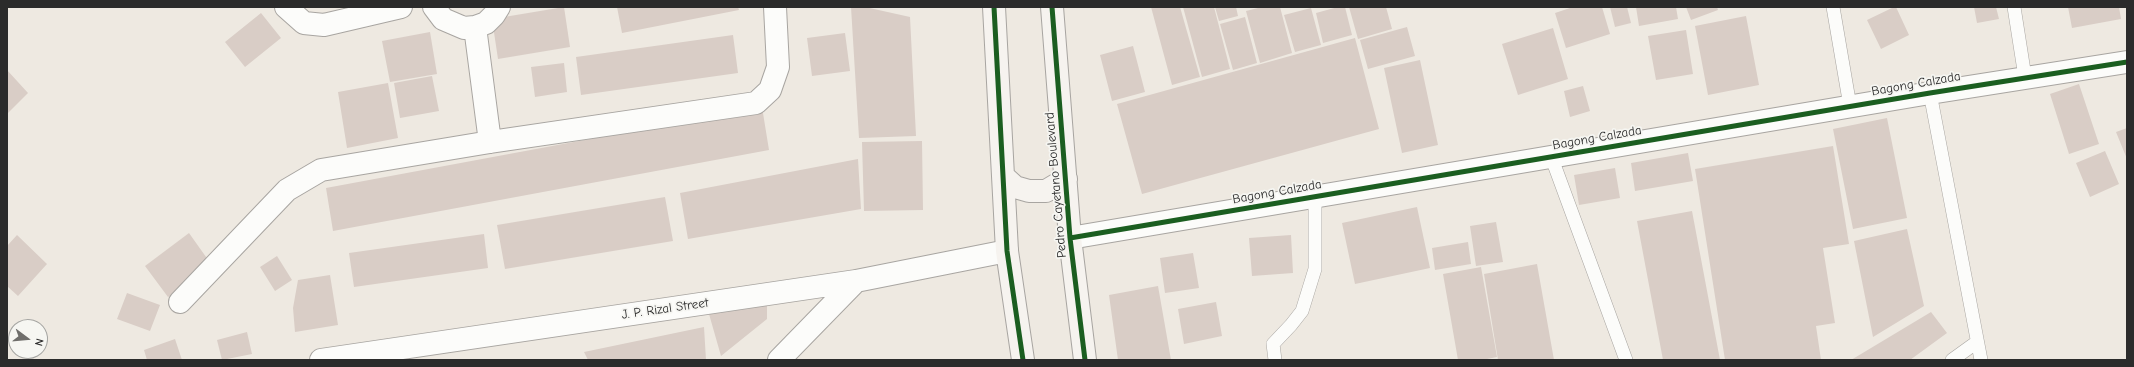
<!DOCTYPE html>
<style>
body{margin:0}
#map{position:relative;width:2134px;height:367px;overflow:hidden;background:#eee9e1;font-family:"Comic Neue",sans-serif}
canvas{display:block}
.frame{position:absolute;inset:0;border:8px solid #2b2b2b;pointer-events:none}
.north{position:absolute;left:8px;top:319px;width:40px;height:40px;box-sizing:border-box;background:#f6f6f2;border:1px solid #a5a5a2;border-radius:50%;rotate:106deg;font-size:11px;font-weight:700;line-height:16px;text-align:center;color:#2b2b2b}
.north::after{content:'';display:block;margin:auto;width:14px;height:18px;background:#6f6e6b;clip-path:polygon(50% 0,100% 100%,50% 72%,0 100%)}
</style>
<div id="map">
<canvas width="2134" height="367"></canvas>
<div class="frame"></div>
<div class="north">N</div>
</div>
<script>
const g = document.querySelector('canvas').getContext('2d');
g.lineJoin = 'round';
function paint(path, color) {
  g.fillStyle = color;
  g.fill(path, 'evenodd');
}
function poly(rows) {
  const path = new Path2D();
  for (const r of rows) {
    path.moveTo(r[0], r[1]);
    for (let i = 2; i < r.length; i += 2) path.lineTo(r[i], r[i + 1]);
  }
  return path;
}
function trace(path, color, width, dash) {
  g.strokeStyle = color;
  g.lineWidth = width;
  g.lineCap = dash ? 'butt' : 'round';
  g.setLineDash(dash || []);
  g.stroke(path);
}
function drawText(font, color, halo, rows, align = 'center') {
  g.font = font + ' "Comic Neue",sans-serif';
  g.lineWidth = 3.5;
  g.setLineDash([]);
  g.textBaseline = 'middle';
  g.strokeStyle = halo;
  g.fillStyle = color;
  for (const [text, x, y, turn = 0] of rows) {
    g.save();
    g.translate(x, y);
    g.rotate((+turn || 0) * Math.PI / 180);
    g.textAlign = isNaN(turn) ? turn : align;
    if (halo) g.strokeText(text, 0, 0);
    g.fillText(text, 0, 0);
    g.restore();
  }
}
paint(poly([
 [564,7,570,47,498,59,492,19],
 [617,7,738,7,739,10,622,33],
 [851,7,865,7,910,17,916,136,859,138],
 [1151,7,1180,7,1200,77,1172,85],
 [1183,7,1214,7,1230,69,1202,77],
 [1215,7,1236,7,1238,16,1219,21],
 [1262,7,1280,7,1292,53,1260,63,1246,11],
 [1338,7,1345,7,1352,35,1323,43,1316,13],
 [1349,7,1386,7,1392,29,1358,39],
 [1573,7,1602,7,1610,34,1566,48,1555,13],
 [1610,7,1627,7,1631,23,1615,27],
 [1636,7,1676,7,1678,19,1639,26],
 [1686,7,1717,7,1718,10,1691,20],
 [1894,7,1896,7,1909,35,1881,49,1867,20],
 [1974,7,1996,7,1999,19,1977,23],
 [2068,7,2119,7,2121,19,2072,28],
 [1311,8,1321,45,1295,52,1284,15],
 [261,13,281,38,245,67,225,42],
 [1746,16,1759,85,1708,95,1695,26],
 [1245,17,1257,63,1233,70,1220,24],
 [1407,27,1415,56,1368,69,1360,40],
 [1553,28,1568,79,1518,95,1502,44],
 [1686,30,1693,74,1656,80,1648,36],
 [430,32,437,74,390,82,382,41],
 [845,33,850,71,812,76,807,38],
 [733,35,738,73,581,95,576,57],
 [1355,38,1379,129,1142,194,1117,104],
 [1133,46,1145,92,1112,101,1100,55],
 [1420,60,1438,145,1402,153,1384,68],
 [564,63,567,92,535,97,531,67],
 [7,70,28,93,7,114],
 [432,76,439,111,400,118,394,83],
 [388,83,398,138,347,148,338,92],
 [2079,84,2099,144,2069,154,2050,94],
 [1583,86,1590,111,1570,117,1564,91],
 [762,107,769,150,333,231,326,188],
 [1887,118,1907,218,1853,229,1833,129],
 [2127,128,2127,159,2116,132],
 [922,141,923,210,864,211,862,142],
 [1833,146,1849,244,1823,248,1835,323,1816,326,1821,360,1725,360,1695,169],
 [2105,151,2119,184,2090,197,2076,163],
 [1688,153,1693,181,1635,191,1631,163],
 [858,159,861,209,688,239,680,193],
 [1615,168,1620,198,1579,205,1574,175],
 [665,197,673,241,505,269,497,225],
 [1417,207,1430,268,1355,284,1342,223],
 [1692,211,1720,360,1663,360,1637,221],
 [1496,222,1503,262,1476,266,1470,226],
 [1907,229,1924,306,1873,337,1854,241],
 [189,233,211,264,168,297,145,266],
 [484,234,488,268,354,287,349,253],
 [17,235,47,264,18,296,7,286,7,246],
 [1291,235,1293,273,1252,276,1249,238],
 [1468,242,1471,264,1435,270,1432,248],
 [1193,253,1199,288,1165,293,1160,258],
 [277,256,292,280,275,291,260,267],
 [1537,264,1554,360,1498,360,1484,274],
 [1481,267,1497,357,1482,360,1458,360,1443,274],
 [330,275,338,325,295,332,293,308,298,280],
 [1158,286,1171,360,1118,360,1109,295],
 [127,293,160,305,150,331,117,319],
 [1216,302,1222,336,1184,344,1178,309],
 [767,304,767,319,721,356,709,314],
 [1931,312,1947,333,1910,360,1851,360],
 [704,327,706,360,588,360,584,352],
 [247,332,252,354,222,360,217,340],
 [175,339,182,360,147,360,144,350]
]), '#d9cdc6');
const service = poly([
 [1833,7,1850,106],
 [2014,7,2025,77],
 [1930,93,1981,360],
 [1551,156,1626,360],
 [1275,360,1273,344,1291,325,1302,311,1315,269,1315,196],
 [1952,360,1977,342]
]);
const minor = poly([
 [286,7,304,23,324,25,401,7],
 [434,7,443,19,464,28,475,27,486,23,494,15,499,7],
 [475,27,490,142],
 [180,302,287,190,321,170,490,142,756,103,770,90,778,67,775,7]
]);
const tertiary = poly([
 [1070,238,1930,93,2127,62],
 [321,360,856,281,1007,251],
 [779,360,856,281]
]);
const secondary = poly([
 [994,7,1007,251,1023,360],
 [1052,7,1070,238,1085,360],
 [1004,177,1015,187,1029,191,1046,191,1066,179]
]);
trace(service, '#a8a5a1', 14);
trace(minor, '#a8a5a1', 24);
trace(tertiary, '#a8a5a1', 24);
trace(secondary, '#a8a5a1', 24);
trace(service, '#fcfcfa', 13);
trace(minor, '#fcfcfa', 22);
trace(tertiary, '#fcfcfa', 22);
trace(secondary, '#f6f3ef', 22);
trace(poly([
 [994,7,1007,251,1023,360],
 [1052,7,1070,238,1085,360],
 [1070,238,1930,93,2127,62]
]), '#1b5e20', 5);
drawText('13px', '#2b2b2b', '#f6f6f2', [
 ["Bagong Calzada",1916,84,-10],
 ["Bagong Calzada",1597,138,-10],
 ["Pedro Cayetano Boulevard",1056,185,-95],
 ["Bagong Calzada",1277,192,-10],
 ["J. P. Rizal Street",665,309,-8]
]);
</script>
